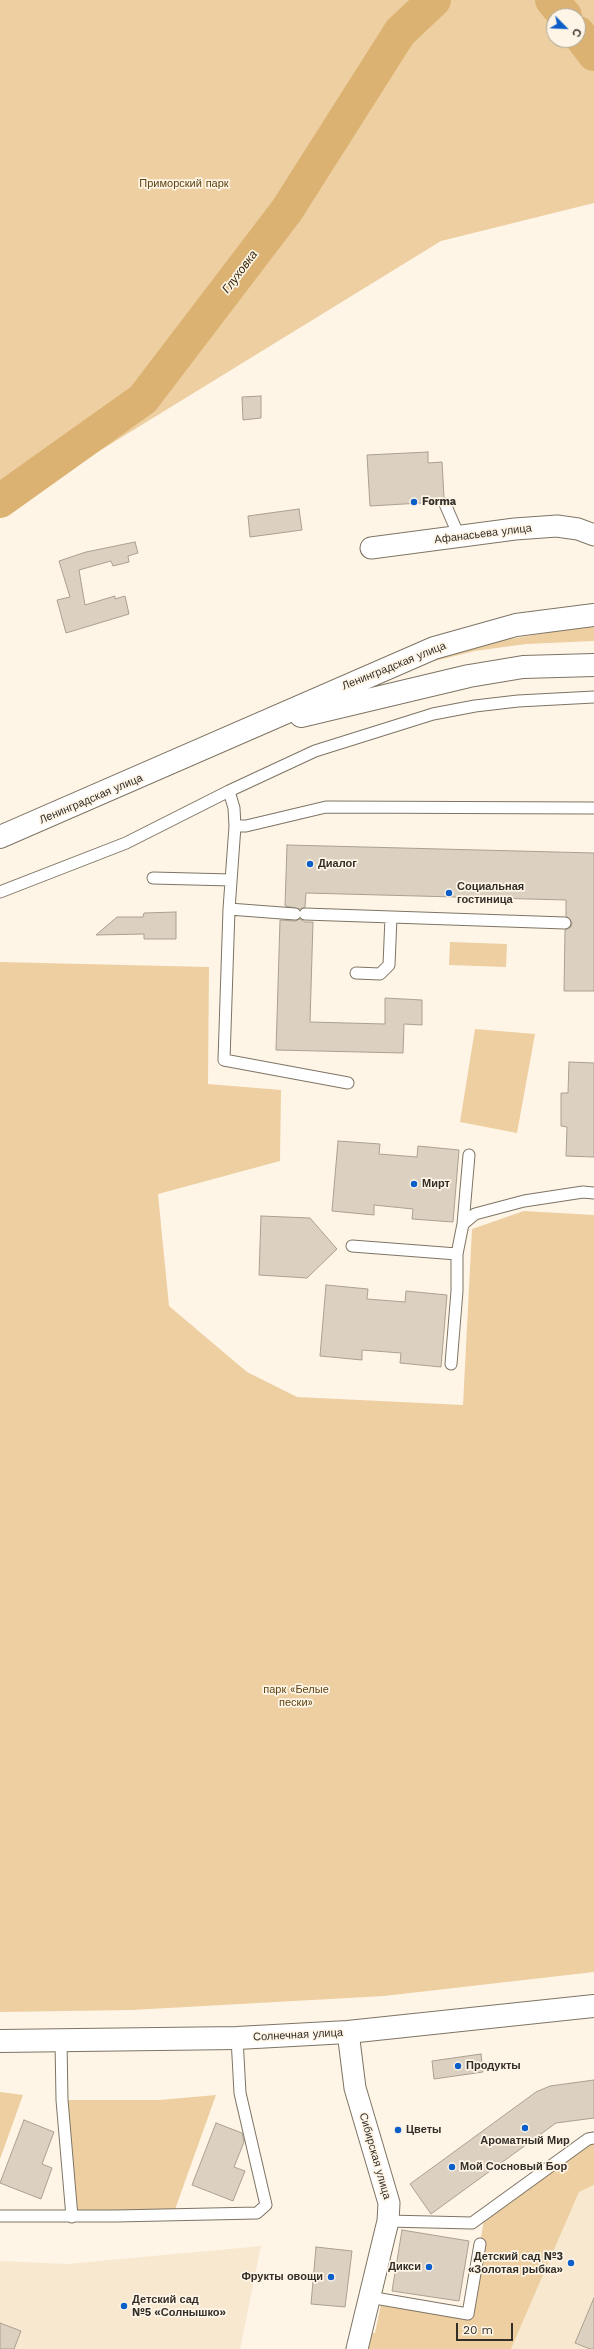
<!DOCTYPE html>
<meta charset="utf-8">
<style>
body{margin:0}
#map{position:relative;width:594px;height:2349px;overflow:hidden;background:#fef5e7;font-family:"Work Sans",sans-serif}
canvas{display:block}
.north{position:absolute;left:546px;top:8px;width:40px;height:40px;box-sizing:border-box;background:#fef5e7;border:1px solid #ada69b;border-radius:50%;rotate:114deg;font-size:11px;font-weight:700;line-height:16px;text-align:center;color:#332f28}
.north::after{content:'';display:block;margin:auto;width:14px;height:18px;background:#0c5fc9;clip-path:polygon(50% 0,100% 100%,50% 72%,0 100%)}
.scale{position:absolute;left:456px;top:2323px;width:57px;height:18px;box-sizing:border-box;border:2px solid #332f28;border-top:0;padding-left:5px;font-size:12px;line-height:14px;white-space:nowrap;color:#332f28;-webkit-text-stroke:3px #fef5e7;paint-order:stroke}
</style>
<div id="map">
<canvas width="594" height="2349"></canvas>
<div class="north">С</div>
<div class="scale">20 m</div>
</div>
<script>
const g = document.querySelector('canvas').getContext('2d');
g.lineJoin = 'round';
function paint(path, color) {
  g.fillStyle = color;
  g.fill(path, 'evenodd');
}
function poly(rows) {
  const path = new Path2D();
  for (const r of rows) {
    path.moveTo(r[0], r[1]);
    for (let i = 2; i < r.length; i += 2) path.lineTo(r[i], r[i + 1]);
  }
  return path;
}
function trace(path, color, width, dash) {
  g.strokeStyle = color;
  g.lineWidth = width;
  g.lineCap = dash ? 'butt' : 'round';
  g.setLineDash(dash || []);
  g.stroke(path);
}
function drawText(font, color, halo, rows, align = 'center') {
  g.font = font + ' "Work Sans",sans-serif';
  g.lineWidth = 3.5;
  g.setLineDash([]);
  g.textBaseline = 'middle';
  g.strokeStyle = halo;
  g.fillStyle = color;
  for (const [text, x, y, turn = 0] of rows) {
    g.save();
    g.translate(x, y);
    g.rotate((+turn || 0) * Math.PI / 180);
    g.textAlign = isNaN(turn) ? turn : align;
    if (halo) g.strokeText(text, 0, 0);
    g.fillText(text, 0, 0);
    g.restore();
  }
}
paint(poly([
 [594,2185,594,2349,511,2349,579,2192],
 [261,2246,240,2349,0,2349,0,2261,67,2264]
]), '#f8e8d0');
paint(poly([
 [0,0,594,0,594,203,441,241,0,512],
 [554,16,578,16,578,40,554,40],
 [594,625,594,641,526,644,475,651,418,665,474,645],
 [450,942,507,944,506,967,449,965],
 [0,962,209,967,208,1084,281,1090,280,1161,158,1194,169,1306,247,1372,297,1397,463,1405,472,1229,524,1211,594,1215,594,1972,384,1996,132,2010,0,2012],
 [475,1029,535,1034,517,1133,460,1122],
 [0,2092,23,2095,0,2159],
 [216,2095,173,2215,72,2217,62,2100,159,2100],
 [594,2138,594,2185,579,2192,511,2349,357,2349,361,2331,375,2333,382,2300,468,2314,485,2214]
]), '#edcfa1');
trace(poly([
 [552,0,565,16],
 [578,33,594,54],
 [0,501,143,399,287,210,400,32,434,0]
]), '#dbb271', 34);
const building = poly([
 [261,396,261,418,243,420,242,397,261,396],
 [428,452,428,463,442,462,444,497,438,502,370,506,367,455,428,452],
 [299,509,302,530,250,537,248,516,299,509],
 [135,542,138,553,128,556,129,562,113,566,111,561,79,570,85,605,115,596,115,599,125,596,129,614,66,633,57,600,70,597,59,561,86,552,135,542],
 [287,845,594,853,594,991,564,991,565,930,571,927,572,923,566,916,566,900,306,893,305,907,300,909,285,906,287,845],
 [176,912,176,939,144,939,144,934,96,935,117,917,143,917,144,913,176,912],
 [300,919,305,922,313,922,310,1022,385,1024,385,998,422,1000,422,1025,404,1024,403,1053,276,1050,280,920,295,921,300,919],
 [569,1062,594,1063,594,1157,566,1156,567,1127,561,1126,561,1093,568,1093,569,1062],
 [338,1141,380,1144,379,1154,417,1157,418,1146,459,1150,453,1222,412,1219,413,1209,374,1205,374,1215,332,1211,338,1141],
 [261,1216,310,1218,337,1249,307,1278,259,1275,261,1216],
 [326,1285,368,1289,367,1299,405,1302,406,1291,447,1295,441,1367,400,1363,401,1353,362,1350,362,1360,320,1356,326,1285],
 [481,2054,483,2072,434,2079,432,2061,481,2054],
 [594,2080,594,2118,556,2123,431,2214,410,2184,536,2092,550,2086,594,2080],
 [24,2120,54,2132,42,2164,52,2168,41,2199,0,2183,24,2120],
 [216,2123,242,2133,244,2142,234,2167,245,2171,233,2201,192,2185,216,2123],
 [402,2230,469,2241,459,2301,392,2291,402,2230],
 [316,2247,352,2251,345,2307,311,2304,316,2247],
 [594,2298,594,2349,590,2349,575,2343,594,2298],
 [0,2323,21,2331,14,2349,0,2349,0,2323]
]);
paint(building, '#dcd1c0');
trace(building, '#aba090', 1);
const lane = poly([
 [445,504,459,536],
 [229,791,234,808,235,826,229,909,295,914],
 [235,826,246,826,326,807,594,808],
 [153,878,231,880],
 [0,892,126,843,229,791,315,751,433,714,475,706,518,701,594,697],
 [229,909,224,1060,348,1083],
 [305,914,565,923],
 [356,973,380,974,389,965,391,917],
 [463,1224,469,1155],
 [352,1246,457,1254,463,1224,475,1214,524,1201,583,1192,594,1193],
 [451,1364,457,1291,457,1254],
 [61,2041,62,2100,72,2217],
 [0,2216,116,2216,257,2213,266,2205,240,2093,237,2038],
 [388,2221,472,2223,588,2139,594,2138],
 [369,2297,468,2314,480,2244]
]);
const street = poly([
 [371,548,515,529,557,526,578,529,594,535],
 [348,2032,355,2088,389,2203,388,2221,357,2349]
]);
const secondary = poly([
 [301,716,469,676,523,667,594,665],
 [0,837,434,648,516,625,594,615],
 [0,2041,237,2038,348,2032,594,2006]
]);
trace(lane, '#7e7464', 13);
trace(street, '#7e7464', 23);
trace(secondary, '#7e7464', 24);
trace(lane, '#fff', 11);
trace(street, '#fff', 21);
trace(secondary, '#fff', 22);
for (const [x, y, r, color] of [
 [414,502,4,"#0c5fc9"],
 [310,864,4,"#0c5fc9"],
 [449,893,4,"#0c5fc9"],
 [414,1184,4,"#0c5fc9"],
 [458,2066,4,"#0c5fc9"],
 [525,2128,4,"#0c5fc9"],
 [398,2130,4,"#0c5fc9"],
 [452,2167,4,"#0c5fc9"],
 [571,2263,4,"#0c5fc9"],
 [429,2267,4,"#0c5fc9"],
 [331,2277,4,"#0c5fc9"],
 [124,2306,4,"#0c5fc9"]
]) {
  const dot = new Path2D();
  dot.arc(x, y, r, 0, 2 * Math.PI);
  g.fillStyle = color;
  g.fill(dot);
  trace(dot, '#fef5e7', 1.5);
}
drawText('11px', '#5f4411', '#fef5e7', [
 ["Приморский парк",184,184],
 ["парк «Белые",296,1690],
 ["пески»",296,1703]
]);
drawText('bold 11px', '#332f28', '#fef5e7', [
 ["Forma",422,502],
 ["Диалог",318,864],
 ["Социальная",457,887],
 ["гостиница",457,900],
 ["Мирт",422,1184],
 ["Продукты",466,2066],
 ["Цветы",406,2130],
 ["Ароматный Мир",525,2141,"center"],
 ["Мой Сосновый Бор",460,2167],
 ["Детский сад №3",563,2257,"right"],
 ["«Золотая рыбка»",563,2270,"right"],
 ["Дикси",421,2267,"right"],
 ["Фрукты овощи",323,2277,"right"],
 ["Детский сад",132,2300],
 ["№5 «Солнышко»",132,2313]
], 'left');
drawText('11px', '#332f28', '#fef5e7', [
 ["Афанасьева улица",483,534,-7],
 ["Ленинградская улица",394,666,-22],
 ["Ленинградская улица",91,799,-23],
 ["Солнечная улица",298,2035,-3],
 ["Сибирская улица",375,2156,74]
]);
drawText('italic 12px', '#372608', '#fef5e7', [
 ["Глуховка",240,272,-53]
]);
</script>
